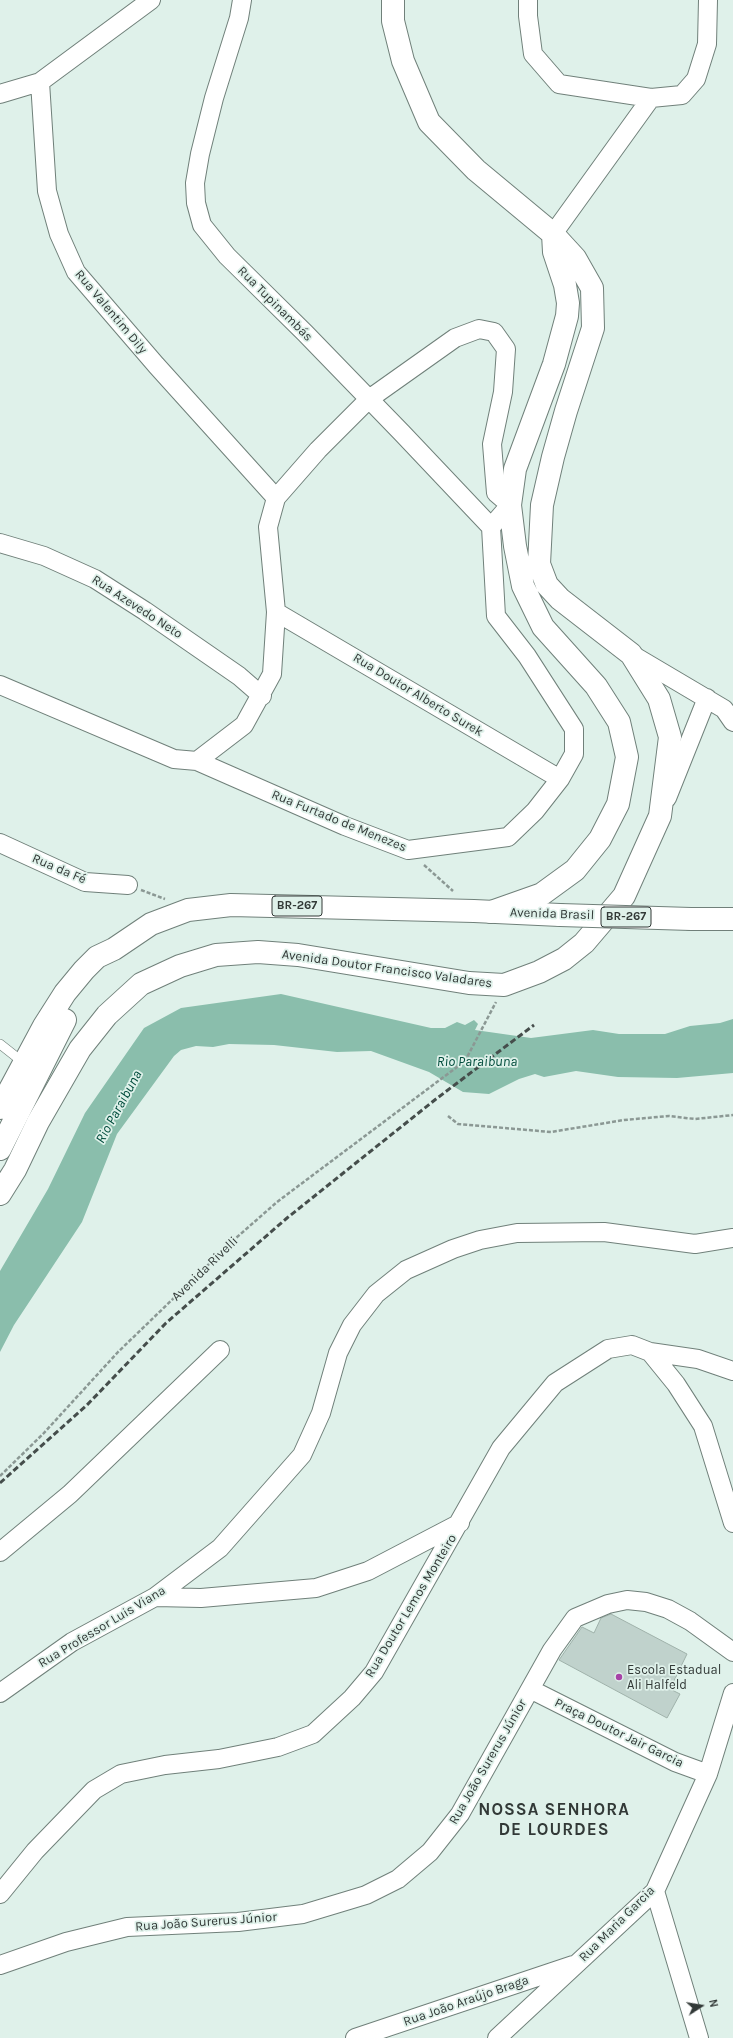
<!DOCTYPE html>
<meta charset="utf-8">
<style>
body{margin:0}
#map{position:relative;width:733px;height:2038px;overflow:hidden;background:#dff1ea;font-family:Karla,sans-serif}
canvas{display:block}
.north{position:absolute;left:681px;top:1986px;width:40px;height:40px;-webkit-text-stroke:3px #dff1ea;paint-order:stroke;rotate:78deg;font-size:11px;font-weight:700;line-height:16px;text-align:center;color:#323937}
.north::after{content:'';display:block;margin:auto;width:14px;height:18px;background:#323937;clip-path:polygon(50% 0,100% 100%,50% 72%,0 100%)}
</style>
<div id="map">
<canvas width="733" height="2038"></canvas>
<div class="north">N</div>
</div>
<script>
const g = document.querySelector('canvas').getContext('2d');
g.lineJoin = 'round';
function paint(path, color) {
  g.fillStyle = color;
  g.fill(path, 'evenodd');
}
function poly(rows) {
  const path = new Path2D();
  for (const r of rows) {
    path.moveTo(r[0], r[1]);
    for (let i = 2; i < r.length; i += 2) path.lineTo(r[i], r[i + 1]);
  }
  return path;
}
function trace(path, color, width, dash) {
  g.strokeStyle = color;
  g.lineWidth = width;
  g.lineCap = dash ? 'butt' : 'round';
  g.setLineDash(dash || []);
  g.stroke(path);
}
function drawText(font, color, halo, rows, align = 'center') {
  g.font = font + ' Karla,sans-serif';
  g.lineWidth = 3.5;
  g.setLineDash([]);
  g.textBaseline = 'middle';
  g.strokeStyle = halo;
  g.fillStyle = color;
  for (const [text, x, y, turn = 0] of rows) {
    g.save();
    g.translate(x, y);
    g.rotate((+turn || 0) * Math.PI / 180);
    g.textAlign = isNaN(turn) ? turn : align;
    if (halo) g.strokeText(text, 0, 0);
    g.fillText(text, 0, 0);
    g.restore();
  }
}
paint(poly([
 [281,994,431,1028,445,1028,457,1022,465,1025,474,1020,478,1024,475,1030,531,1038,593,1030,619,1034,665,1034,690,1026,720,1023,733,1019,733,1073,677,1078,618,1077,576,1071,544,1077,535,1074,519,1079,489,1094,463,1092,429,1072,371,1051,337,1052,274,1045,229,1044,213,1047,196,1046,181,1050,174,1056,117,1134,82,1222,14,1325,0,1352,0,1271,48,1189,85,1113,144,1028,181,1008]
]), '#8abeac');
const building = poly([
 [611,1614,687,1654,670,1689,680,1694,667,1718,559,1660,582,1627,594,1633,601,1618,611,1614]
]);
paint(building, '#c0d2cc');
trace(building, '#9fb1aa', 1);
const lane = poly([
 [0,1044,24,1063]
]);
const street = poly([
 [528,0,528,16,533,54,559,84,651,98,682,95,696,79,707,44,708,0],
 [40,82,47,191,59,234,76,272,156,365,276,498],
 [0,94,40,82,151,0],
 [553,234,651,98],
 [0,543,44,556,95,579,145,611,239,676,262,696],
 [276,612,560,779],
 [631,654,724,709,733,722],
 [0,685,174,759,197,761,345,826,408,850,508,837,535,811,560,779,574,754,574,729,527,656,496,616,491,527],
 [197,761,244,725,272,674,276,612,268,527,276,498,318,450,369,399,455,338,479,329,494,332,506,349,503,392,492,444,496,493,510,505,491,527,402,433,369,399,305,333,227,256,202,225,196,203,195,183,200,154,214,98,239,18,242,0],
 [667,798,707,698],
 [0,843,85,882,128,885],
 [650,1352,676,1384,703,1426,733,1523],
 [0,1552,70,1494,220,1350],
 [155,1597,201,1598,316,1588,368,1571,460,1523],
 [530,1689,675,1762,708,1774],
 [0,1693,72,1642,155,1597,220,1548,302,1455,321,1413,338,1353,352,1325,376,1294,406,1270,453,1249,480,1240,517,1233,604,1232,695,1244,733,1238],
 [655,1891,699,2038],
 [0,1894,35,1851,94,1790,121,1774,165,1765,219,1759,278,1747,313,1734,352,1698,374,1672,501,1448,555,1383,608,1349,632,1345,650,1352,698,1359,733,1371],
 [0,1965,66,1942,127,1927,238,1922,303,1914,366,1895,398,1879,430,1852,460,1814,552,1650,575,1618,608,1604,627,1600,646,1602,668,1609,690,1621,733,1652],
 [355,2038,573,1965],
 [497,2038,655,1891,708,1774,733,1693]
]);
const secondary = poly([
 [491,912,542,894,575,870,600,839,618,804,627,757,619,722,596,686,543,627,523,586,515,546,510,505,515,469,554,364,567,316,568,303,565,285,554,252,553,234],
 [0,1194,15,1170,38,1122,80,1049,107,1015,141,984,180,966,216,955,258,952,298,955,469,983,504,985,539,972,564,959,584,943,624,896,660,816,670,737,659,699,631,654,560,599,547,585,539,564,542,505,553,457,566,411,593,328,592,288,575,258,553,234,476,170,429,122,403,61,393,21,393,0]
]);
const highway = poly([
 [691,919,733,919],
 [0,1108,44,1026,65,993,84,970,97,957,114,949,151,924,188,910,231,905,474,911,560,915],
 [0,1149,65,1020]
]);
trace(lane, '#70807a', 10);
trace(street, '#70807a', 20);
trace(secondary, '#70807a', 24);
trace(highway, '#70807a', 24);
trace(poly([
 [424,865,453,891],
 [141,890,165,899],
 [448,1116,458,1124,551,1132,624,1120,669,1116,695,1119,733,1115],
 [0,1476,43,1434,118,1352,236,1238,277,1202,465,1061,496,1002]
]), '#8b9894', 2.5, [4, 2]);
trace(lane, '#fff', 9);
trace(street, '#fff', 18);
trace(secondary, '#fff', 22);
trace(highway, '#fff', 22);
trace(poly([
 [0,1483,87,1405,166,1323,287,1218,436,1099,534,1025]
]), '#454d4b', 3, [6, 3]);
const highwayBridge = poly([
 [560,915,691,919]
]);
trace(highwayBridge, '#70807a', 24, []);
trace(highwayBridge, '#fff', 22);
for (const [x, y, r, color] of [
 [619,1677,4,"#a742a7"]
]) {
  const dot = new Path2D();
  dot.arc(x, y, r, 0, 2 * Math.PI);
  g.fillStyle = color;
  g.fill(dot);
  trace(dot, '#dff1ea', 1.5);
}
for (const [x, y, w] of [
 [297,906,50],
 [626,917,50]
]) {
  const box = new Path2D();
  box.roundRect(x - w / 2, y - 10, w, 20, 3);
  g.fillStyle = '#dff1ea';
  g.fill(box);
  trace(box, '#323937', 1);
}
drawText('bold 12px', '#323937', null, [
 ["BR-267",297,906],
 ["BR-267",626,917]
]);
drawText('13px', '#323937', '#dff1ea', [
 ["Rua Tupinambás",275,304,45],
 ["Rua Valentim Dily",111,312,50],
 ["Rua Azevedo Neto",137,607,33],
 ["Rua Doutor Alberto Surek",418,695,31],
 ["Rua Furtado de Menezes",339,821,22],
 ["Rua da Fé",59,869,23],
 ["Avenida Brasil",552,914,2],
 ["Avenida Doutor Francisco Valadares",387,969,8],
 ["Avenida Rivelli",205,1269,-44],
 ["Rua Doutor Lemos Monteiro",411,1606,-59],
 ["Rua Professor Luis Viana",102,1627,-31],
 ["Praça Doutor Jair Garcia",619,1733,26],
 ["Rua João Surerus Júnior",488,1762,-60],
 ["Rua João Surerus Júnior",206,1922,-4],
 ["Rua Maria Garcia",617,1924,-45],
 ["Rua João Araújo Braga",466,2001,-19]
]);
drawText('13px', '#323937', '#dff1ea', [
 ["Escola Estadual",627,1670],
 ["Ali Halfeld",627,1685]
], 'left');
drawText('italic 14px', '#024d3d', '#dff1ea', [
 ["Rio Paraibuna",477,1062],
 ["Rio Paraibuna",119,1107,-61]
]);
g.letterSpacing = '1px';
drawText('bold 17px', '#323937', '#dff1ea', [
 ["NOSSA SENHORA",554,1810],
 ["DE LOURDES",554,1830]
]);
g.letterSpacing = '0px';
</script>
